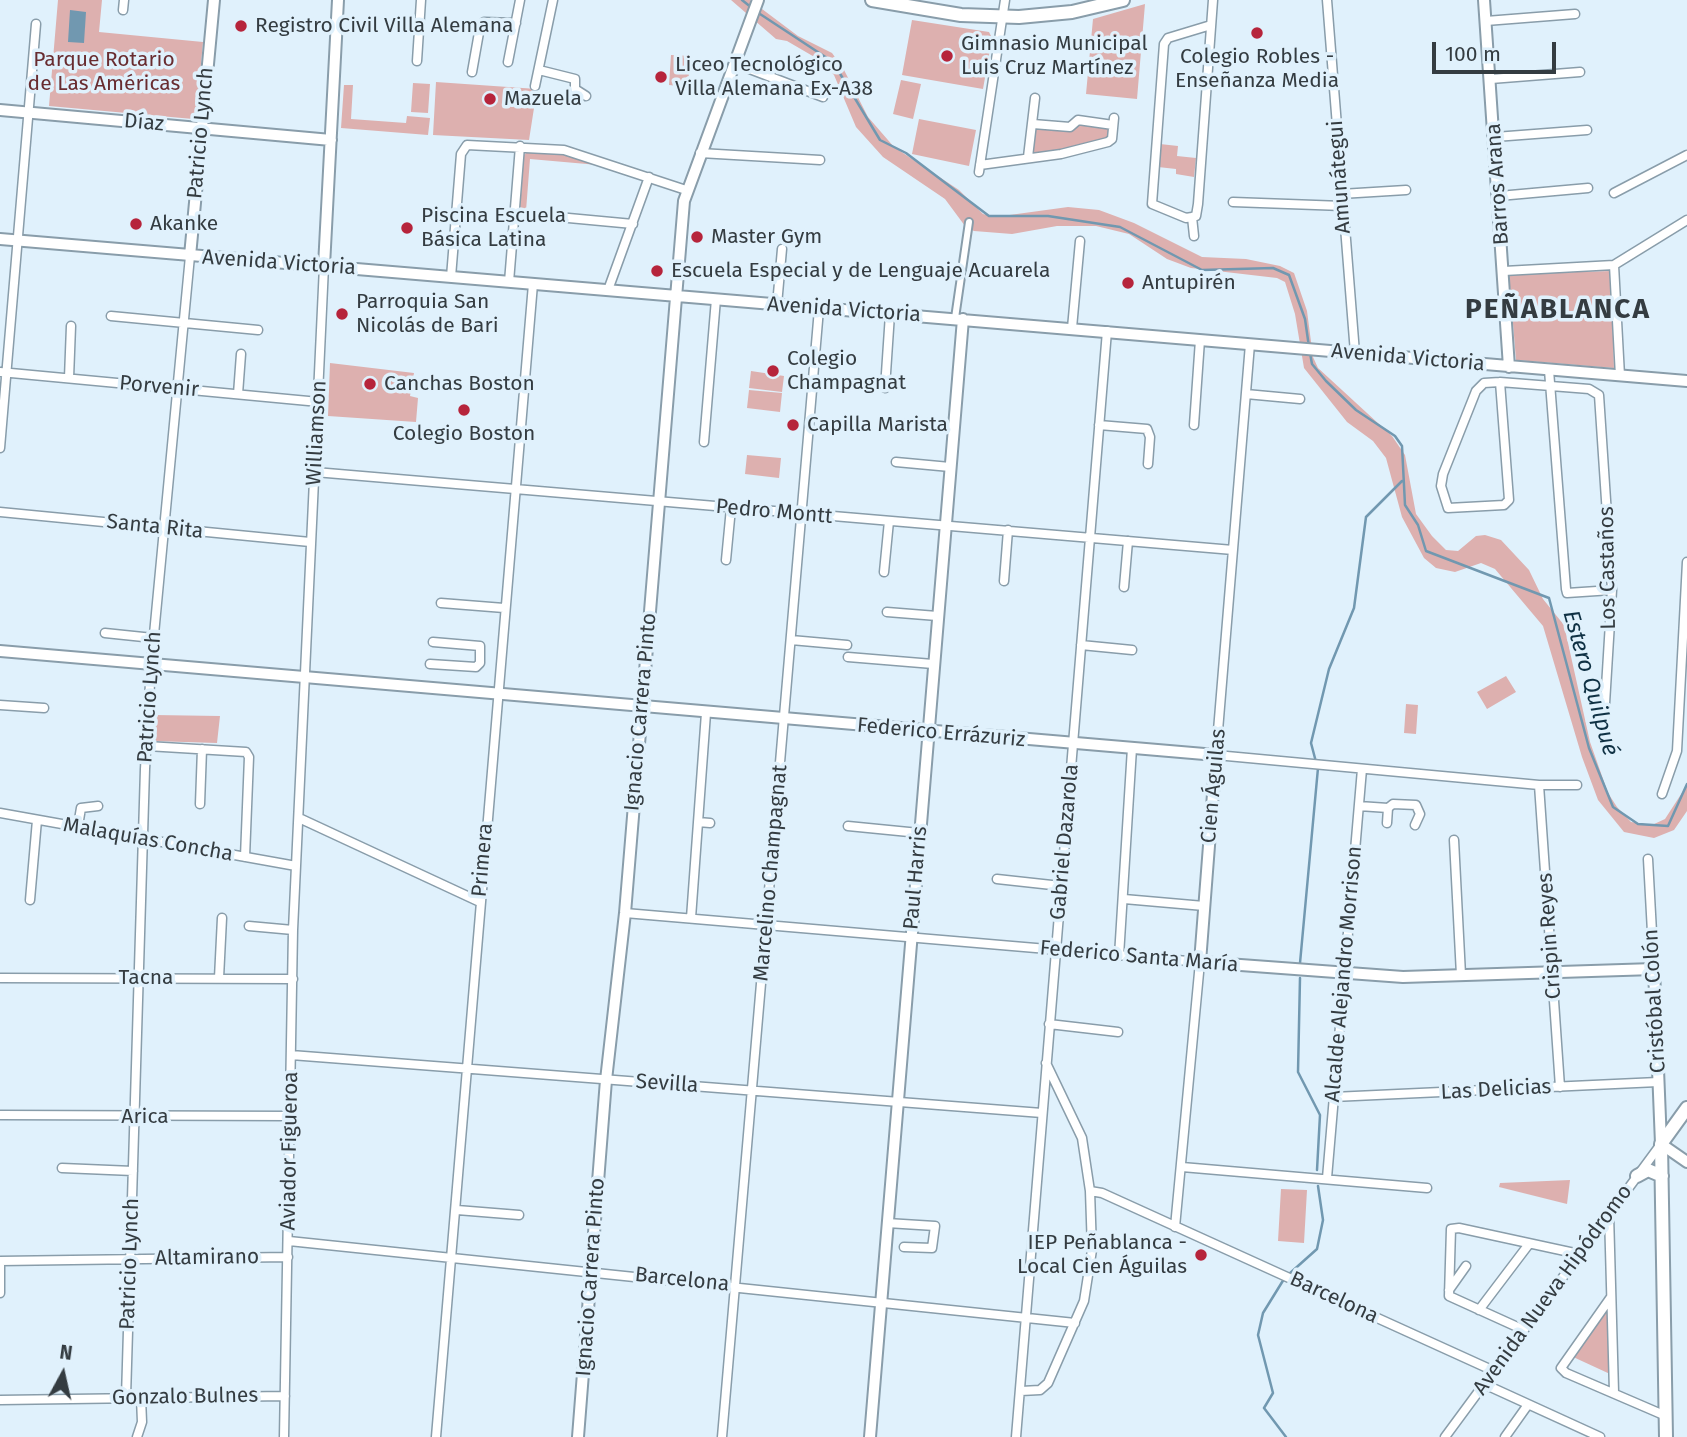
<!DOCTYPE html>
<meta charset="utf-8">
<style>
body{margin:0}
#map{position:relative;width:1687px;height:1437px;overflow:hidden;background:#e0f1fc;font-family:"Fira Sans",sans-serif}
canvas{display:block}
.north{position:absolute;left:28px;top:1339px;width:70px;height:70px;-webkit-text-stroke:5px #e0f1fc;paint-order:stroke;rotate:8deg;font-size:19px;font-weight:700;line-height:28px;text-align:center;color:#343c41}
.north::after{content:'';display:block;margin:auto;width:24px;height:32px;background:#343c41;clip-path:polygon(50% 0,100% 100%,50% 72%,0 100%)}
.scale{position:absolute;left:1432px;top:42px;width:124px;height:32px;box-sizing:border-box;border:4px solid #343c41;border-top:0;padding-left:9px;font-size:21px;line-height:24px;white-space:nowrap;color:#343c41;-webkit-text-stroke:5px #e0f1fc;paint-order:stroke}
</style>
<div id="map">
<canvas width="1687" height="1437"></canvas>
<div class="north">N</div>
<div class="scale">100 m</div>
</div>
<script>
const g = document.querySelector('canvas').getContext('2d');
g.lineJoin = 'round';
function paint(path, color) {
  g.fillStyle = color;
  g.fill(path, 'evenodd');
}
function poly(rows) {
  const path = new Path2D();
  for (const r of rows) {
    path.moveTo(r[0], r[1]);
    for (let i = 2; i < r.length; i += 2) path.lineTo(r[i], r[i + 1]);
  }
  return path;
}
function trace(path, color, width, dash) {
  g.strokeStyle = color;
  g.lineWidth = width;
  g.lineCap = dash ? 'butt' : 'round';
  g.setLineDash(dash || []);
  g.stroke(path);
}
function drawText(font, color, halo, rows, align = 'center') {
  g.font = font + ' "Fira Sans",sans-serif';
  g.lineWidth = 7;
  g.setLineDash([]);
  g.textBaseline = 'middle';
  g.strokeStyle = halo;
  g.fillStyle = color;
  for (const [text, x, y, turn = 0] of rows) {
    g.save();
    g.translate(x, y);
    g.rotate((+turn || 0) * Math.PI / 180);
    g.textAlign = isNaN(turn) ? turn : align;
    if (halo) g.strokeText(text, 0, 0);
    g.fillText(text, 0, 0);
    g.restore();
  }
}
paint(poly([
 [58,0,102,0,99,32,203,42,196,117,193,119,49,106],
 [731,0,750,0,798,36,832,53,843,68,868,117,894,147,959,190,983,214,995,217,1068,207,1099,210,1134,223,1202,257,1246,259,1280,266,1294,273,1307,311,1313,357,1318,368,1392,436,1405,455,1416,514,1432,536,1446,550,1458,551,1476,536,1485,535,1501,540,1529,570,1543,599,1564,625,1590,742,1608,793,1617,807,1631,822,1652,825,1665,819,1687,785,1687,811,1674,830,1654,838,1624,832,1598,800,1582,757,1543,626,1495,569,1481,563,1455,572,1436,568,1424,558,1402,517,1386,458,1373,441,1347,422,1304,368,1295,314,1285,282,1277,278,1191,268,1167,259,1129,234,1096,226,1057,226,1012,234,974,231,965,226,945,199,883,157,856,127,834,75,823,62,787,41,776,39],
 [1145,4,1137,99,1086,94,1093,19],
 [912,20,989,32,992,38,983,89,902,75],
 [671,55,690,56,688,87,669,85],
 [901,80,921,84,913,119,893,114],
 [436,82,537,89,529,140,433,135],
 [413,83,430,84,428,113,411,112],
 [344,85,353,85,351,119,406,123,407,116,430,118,428,135,341,128],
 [919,119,976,130,969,166,912,154],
 [1076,124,1106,126,1110,129,1108,137,1064,151,1031,153,1035,126],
 [1160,144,1178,146,1177,156,1196,158,1194,177,1176,174,1176,169,1158,167],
 [528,151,568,155,598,165,530,159,526,211,520,207,524,155],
 [1611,271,1614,368,1516,360,1509,274],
 [330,363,414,373,410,396,418,398,416,422,328,416],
 [751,371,784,376,782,392,749,388],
 [749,390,782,393,780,412,747,408],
 [747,455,781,458,779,478,745,474],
 [1506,676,1516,692,1487,709,1477,692],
 [1406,704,1418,705,1416,734,1404,733],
 [154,715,220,716,217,743,152,741],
 [1570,1180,1567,1204,1499,1187,1500,1183],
 [1281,1189,1307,1190,1304,1243,1278,1241],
 [1607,1309,1610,1374,1571,1356]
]), '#ddb0af');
paint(poly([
 [70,10,86,12,84,43,68,42]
]), '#7198b0');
trace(poly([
 [742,0,752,8],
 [757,12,833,62,880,140,906,153,989,216,1048,216,1120,227,1202,270,1273,268,1289,275,1305,319,1309,347],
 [1310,353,1312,364,1326,381,1356,410,1395,436,1402,446,1405,505,1418,525,1426,551,1549,598,1589,748,1613,807,1638,824,1668,826,1687,784],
 [1316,762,1311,743,1329,669,1354,608,1366,517,1402,481],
 [1300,963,1318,768],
 [1300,978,1298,1072,1320,1115,1317,1170],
 [1289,1274,1317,1249,1323,1220,1318,1186],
 [1284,1279,1263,1313,1258,1335,1273,1393,1264,1408,1286,1437]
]), '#7198b0', 2.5);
const pedestrian = poly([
 [955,318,969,222]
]);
const minor = poly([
 [1327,0,1355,353],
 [123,10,124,0],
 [1486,21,1575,14],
 [417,61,421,0],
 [508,62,520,0],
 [734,63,823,97],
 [539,70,575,79,575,89,586,96],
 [472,72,480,27,484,22,516,23],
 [1491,79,1580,72],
 [535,86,553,0],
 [1033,124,1070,127,1078,120,1113,125],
 [1495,137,1587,130],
 [700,153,820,160],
 [1028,157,1035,98],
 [980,165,1061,154,1108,142,1112,139,1114,118],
 [979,172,1005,0],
 [1614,193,1687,155],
 [1341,194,1406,190],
 [1499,196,1588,188],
 [1233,202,1343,206],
 [515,213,633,224],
 [1192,217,1186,218,1152,204,1164,44,1168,38,1211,25],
 [1194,236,1192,217,1196,216,1198,204,1213,0],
 [1614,265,1620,376],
 [1504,271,1614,265,1687,220],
 [451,277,461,154,467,145,564,150,686,190],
 [509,282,520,146],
 [608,290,649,177],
 [777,305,782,249],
 [111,316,258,330],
 [1072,328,1080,241],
 [1250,344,1216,755,1539,785,1577,785],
 [1549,370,1566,589,1567,593,1612,590],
 [0,372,319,402],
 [69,378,71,326],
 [1500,382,1509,500,1504,505,1448,508,1441,486,1443,474,1476,391,1484,383,1500,382,1589,389,1599,395,1612,590,1603,736,1606,746],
 [885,388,890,314],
 [238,394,241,354],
 [1246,394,1300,399],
 [902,424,954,427],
 [1099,425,1147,429,1150,437,1148,464],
 [1194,425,1200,340],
 [704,442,716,299],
 [0,448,36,24],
 [896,462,950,467],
 [315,472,1233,550],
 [0,512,310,542],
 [726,560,731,508],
 [884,572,889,521],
 [1004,581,1008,530],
 [1124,587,1128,541],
 [441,603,504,608],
 [887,612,937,616],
 [105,633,153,638],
 [791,640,847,645],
 [1081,645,1132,650],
 [848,657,933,664],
 [430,664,476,667,480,663,480,646,433,642],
 [0,705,44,708],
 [147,746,246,752,249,757,245,857],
 [1539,785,1560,1087],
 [1662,794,1677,751,1687,562],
 [200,804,202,749],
 [1359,806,1388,808,1393,804,1416,805,1420,814,1415,825],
 [0,813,296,866],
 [299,818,480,902],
 [698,822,710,823],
 [1387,823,1388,808],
 [78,826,81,808,98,806],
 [848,826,919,833],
 [1454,840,1461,975],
 [1648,859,1654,969],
 [997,879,1061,886],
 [1124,899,1204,906],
 [30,900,37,820],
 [625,913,1200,962,1175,1227],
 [691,918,706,713],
 [249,926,293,930],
 [1119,956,1132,748],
 [0,978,293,979],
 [219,978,222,918],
 [1049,1024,1118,1032],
 [291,1055,1042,1113],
 [1333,1097,1658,1082],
 [0,1115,291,1116],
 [1182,1167,1427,1188],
 [62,1168,133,1171],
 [1327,1178,1362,769],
 [1090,1191,1102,1193,1494,1371],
 [457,1210,519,1215],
 [1609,1214,1614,1392],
 [887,1223,935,1226,932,1248,904,1247],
 [289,1241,1075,1323],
 [0,1261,288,1257],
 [0,1261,0,1293],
 [1449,1290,1466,1266],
 [1611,1297,1561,1368,1566,1373,1666,1416],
 [1479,1310,1529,1244],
 [1524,1330,1449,1296,1451,1229,1459,1228,1579,1254],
 [1484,1384,1600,1437],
 [1021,1391,1040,1390,1048,1383,1084,1301,1092,1250,1090,1191,1082,1138,1046,1063],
 [126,1397,145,769,151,666,190,256],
 [0,1400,285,1396],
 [137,1437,142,1422,141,1398],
 [284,1437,293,930,324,266],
 [436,1437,533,284],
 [722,1437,819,309],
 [1016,1437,1107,331],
 [1445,1437,1661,1144],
 [1505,1437,1527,1406]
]);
const tertiary = poly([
 [1484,0,1509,367],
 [0,110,331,140],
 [0,239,1687,381],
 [190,256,214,0],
 [324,266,338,0],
 [0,651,1216,755,1200,962,1403,977,1654,969,1661,1144,1687,1162],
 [578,1437,606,1080,625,913,684,201,758,0],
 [870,1437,963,319]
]);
const secondary = poly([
 [1637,1176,1648,1170,1662,1176],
 [1666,1437,1661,1144,1687,1108]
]);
const primary = poly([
 [872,0,961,15,1019,17,1072,12,1123,0]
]);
trace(pedestrian, '#899daa', 10);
trace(minor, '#899daa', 11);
trace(tertiary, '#899daa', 14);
trace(secondary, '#899daa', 16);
trace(primary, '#899daa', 16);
trace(pedestrian, '#fff', 6);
trace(minor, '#fff', 8);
trace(tertiary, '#fff', 10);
trace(secondary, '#fff', 12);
trace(primary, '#fff', 12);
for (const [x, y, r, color] of [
 [241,26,7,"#b6243b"],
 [1257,33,7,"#b6243b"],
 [947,56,7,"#b6243b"],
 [661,77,7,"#b6243b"],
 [490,99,7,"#b6243b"],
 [136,224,7,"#b6243b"],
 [407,228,7,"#b6243b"],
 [697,237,7,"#b6243b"],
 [657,271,7,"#b6243b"],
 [1128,283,7,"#b6243b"],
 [342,314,7,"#b6243b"],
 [773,371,7,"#b6243b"],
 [370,384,7,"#b6243b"],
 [464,410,7,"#b6243b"],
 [793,425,7,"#b6243b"],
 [1201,1255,7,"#b6243b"]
]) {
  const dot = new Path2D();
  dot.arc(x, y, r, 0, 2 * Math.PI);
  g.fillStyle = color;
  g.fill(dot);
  trace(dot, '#e0f1fc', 2.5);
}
drawText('21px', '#343c41', '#e0f1fc', [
 ["Registro Civil Villa Alemana",255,26],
 ["Gimnasio Municipal",961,44],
 ["Luis Cruz Martínez",961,68],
 ["Colegio Robles -",1257,57,"center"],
 ["Enseñanza Media",1257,81,"center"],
 ["Liceo Tecnológico",675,65],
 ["Villa Alemana Ex-A38",675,89],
 ["Mazuela",504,99],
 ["Piscina Escuela",421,216],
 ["Básica Latina",421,240],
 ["Akanke",150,224],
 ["Master Gym",711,237],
 ["Escuela Especial y de Lenguaje Acuarela",671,271],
 ["Antupirén",1142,283],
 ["Parroquia San",356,302],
 ["Nicolás de Bari",356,326],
 ["Colegio",787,359],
 ["Champagnat",787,383],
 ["Canchas Boston",384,384],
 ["Capilla Marista",807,425],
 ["Colegio Boston",464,434,"center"],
 ["IEP Peñablanca -",1187,1243,"right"],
 ["Local Cien Águilas",1187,1267,"right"]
], 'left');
drawText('21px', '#682c30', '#e0f1fc', [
 ["Parque Rotario",104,60],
 ["de Las Américas",104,84]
]);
drawText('21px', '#343c41', '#e0f1fc', [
 ["Díaz",144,123,5],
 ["Patricio Lynch",201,133,-85],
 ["Amunátegui",1340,177,-94],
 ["Barros Arana",1498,184,-94],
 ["Avenida Victoria",279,263,4],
 ["Avenida Victoria",844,310,4],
 ["Avenida Victoria",1408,358,5],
 ["Porvenir",159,387,5],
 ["Williamson",317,433,-87],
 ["Pedro Montt",774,512,5],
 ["Santa Rita",155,527,6],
 ["Los Castaños",1608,568,-91],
 ["Patricio Lynch",150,697,-86],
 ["Ignacio Carrera Pinto",641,712,-85],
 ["Federico Errázuriz",941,733,5],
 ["Cien Águilas",1214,786,-85],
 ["Malaquías Concha",148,840,10],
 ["Gabriel Dazarola",1065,842,-85],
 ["Primera",483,860,-85],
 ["Marcelino Champagnat",771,873,-85],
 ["Paul Harris",916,878,-85],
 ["Crispin Reyes",1550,936,-94],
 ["Federico Santa María",1139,957,5],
 ["Alcalde Alejandro Morrison",1344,974,-85],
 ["Tacna",146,978],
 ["Cristóbal Colón",1655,1001,-93],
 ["Sevilla",667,1084,4],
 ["Las Delicias",1496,1090,-3],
 ["Arica",145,1117],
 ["Aviador Figueroa",290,1151,-89],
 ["Altamirano",207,1258,-1],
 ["Patricio Lynch",130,1264,-88],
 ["Ignacio Carrera Pinto",591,1277,-86],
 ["Barcelona",682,1280,6],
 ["Avenida Nueva Hipódromo",1553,1290,-54],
 ["Barcelona",1334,1298,25],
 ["Gonzalo Bulnes",185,1397,-1]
]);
drawText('italic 23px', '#0f3144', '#e0f1fc', [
 ["Estero Quilpué",1590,683,74]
]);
g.letterSpacing = '2px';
drawText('bold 28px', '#343c41', '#e0f1fc', [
 ["PEÑABLANCA",1558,310]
]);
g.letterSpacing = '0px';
</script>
